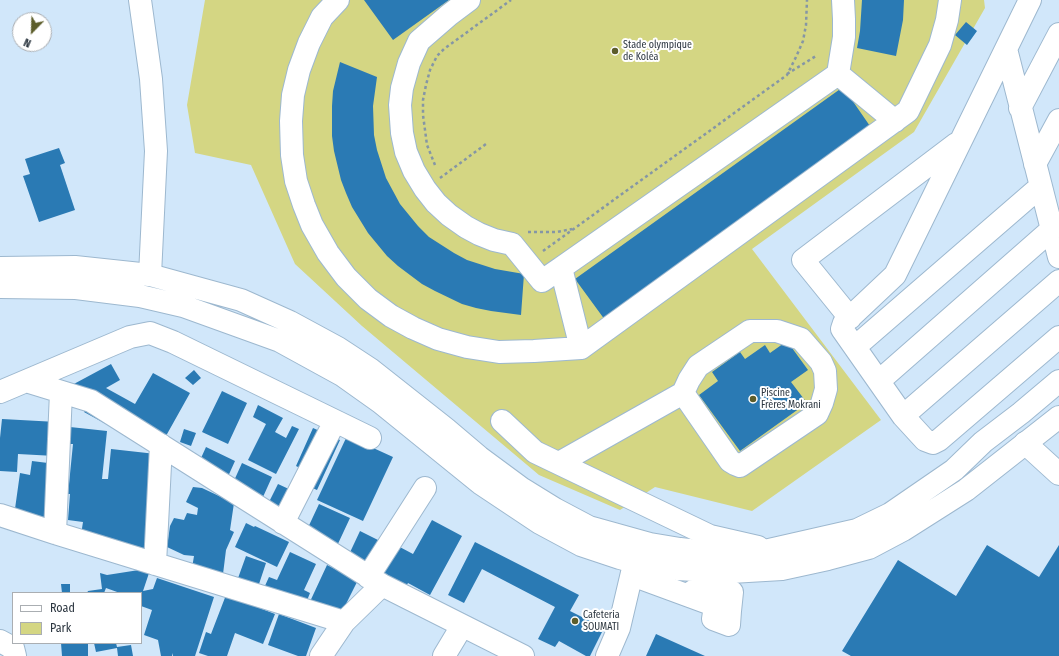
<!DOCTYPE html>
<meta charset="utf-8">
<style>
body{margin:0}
#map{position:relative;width:1059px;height:656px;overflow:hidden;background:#d1e7fa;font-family:"Fira Sans Condensed",sans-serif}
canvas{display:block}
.legend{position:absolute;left:12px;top:592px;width:130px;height:52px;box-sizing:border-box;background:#fff;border:1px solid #aaaeb2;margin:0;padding:5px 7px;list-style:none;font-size:12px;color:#2b353f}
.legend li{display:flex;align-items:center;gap:8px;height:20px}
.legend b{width:20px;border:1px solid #aaaeb2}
.north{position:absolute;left:12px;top:12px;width:40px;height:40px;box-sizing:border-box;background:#fff;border:1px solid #aaaeb2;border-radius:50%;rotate:203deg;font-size:11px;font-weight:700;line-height:16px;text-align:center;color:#2b353f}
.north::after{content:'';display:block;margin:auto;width:14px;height:18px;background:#5c5d2a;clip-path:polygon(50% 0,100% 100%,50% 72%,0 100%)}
</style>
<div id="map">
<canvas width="1059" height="656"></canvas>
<ul class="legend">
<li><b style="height:5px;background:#fff"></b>Road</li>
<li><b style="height:11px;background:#d4d683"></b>Park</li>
</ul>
<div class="north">N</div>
</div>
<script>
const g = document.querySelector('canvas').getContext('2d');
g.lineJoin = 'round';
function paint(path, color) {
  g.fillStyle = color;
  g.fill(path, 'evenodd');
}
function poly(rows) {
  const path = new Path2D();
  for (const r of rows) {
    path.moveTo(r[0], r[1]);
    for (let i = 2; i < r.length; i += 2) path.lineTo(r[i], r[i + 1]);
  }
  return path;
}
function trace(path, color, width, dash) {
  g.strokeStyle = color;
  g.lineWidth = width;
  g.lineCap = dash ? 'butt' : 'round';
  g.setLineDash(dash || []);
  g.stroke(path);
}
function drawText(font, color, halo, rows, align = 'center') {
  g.font = font + ' "Fira Sans Condensed",sans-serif';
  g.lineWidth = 4;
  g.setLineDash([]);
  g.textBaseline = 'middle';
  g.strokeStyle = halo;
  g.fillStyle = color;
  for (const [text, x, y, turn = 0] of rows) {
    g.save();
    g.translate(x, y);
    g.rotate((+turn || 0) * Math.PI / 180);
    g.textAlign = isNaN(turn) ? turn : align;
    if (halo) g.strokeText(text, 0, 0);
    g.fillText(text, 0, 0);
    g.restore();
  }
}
paint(poly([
 [205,0,984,0,985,8,914,132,752,249,881,420,752,511,655,487,620,510,539,475,362,326,295,264,251,165,195,153,187,105]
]), '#d4d683');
paint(poly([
 [364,0,449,0,393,40],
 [862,0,904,0,903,20,896,56,857,48,860,31],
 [966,22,977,31,967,45,955,35],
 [340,62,377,77,373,106,374,135,377,150,386,178,400,204,418,226,429,237,454,253,467,260,495,269,524,274,521,315,491,311,476,308,462,304,435,291,422,284,398,266,387,256,368,233,352,207,346,193,341,180,334,151,332,136,332,106,333,91],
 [843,87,872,129,605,320,575,279],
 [59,148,65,163,60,165,75,210,39,222,23,176,30,174,25,159],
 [787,341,808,370,791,382,807,403,740,451,699,395,718,381,712,372,740,352,745,359,765,345,770,353],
 [111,364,120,380,106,388,135,404,153,373,190,393,157,452,84,412,95,393,72,385],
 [194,370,201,378,193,385,185,378],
 [222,391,247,403,228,444,202,432],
 [258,405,283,418,275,432,286,438,292,426,299,429,276,474,248,460,266,424,253,417],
 [2,419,57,422,55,456,18,454,17,472,0,471,0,438],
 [70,427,107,431,102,479,108,479,111,449,156,454,145,562,80,541,83,522,68,520,70,494,68,494,73,444,69,444],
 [313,428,340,440,317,490,299,482,304,470,296,466],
 [184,429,196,433,191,446,180,442],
 [347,436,393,457,363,521,317,500],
 [206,447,235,461,221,492,192,478],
 [32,461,56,464,48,521,14,516,20,473,30,475],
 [242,463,272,477,258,508,228,494],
 [278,484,306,497,261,518],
 [193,487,202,488,234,503,230,530,234,532,226,550,222,582,192,568,194,556,184,555,167,547,170,526,174,518,184,520,187,513,197,515,198,508,186,502],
 [319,504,350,518,336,548,305,534],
 [432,520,462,536,430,595,408,583,402,593,377,579,396,545,413,554],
 [246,523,254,527,255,526,289,542,277,567,235,547],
 [360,531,388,545,374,577,345,563],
 [475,542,579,595,570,611,604,628,590,656,586,656,559,641,555,647,538,639,555,607,482,569,464,603,448,595],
 [987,545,1039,577,1059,545,1059,656,851,656,842,651,898,560,956,596],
 [290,552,316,564,304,590,310,593,306,603,259,599,269,577,277,580],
 [246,556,266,563,254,599,233,592],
 [327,565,358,580,340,616,307,608],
 [139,570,149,573,143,591,153,589,157,578,214,597,195,656,173,656,173,653,172,656,161,656,158,640,144,635,152,610,141,606,141,593,120,593,106,588,104,593,87,593,88,591,102,589,100,573,107,575],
 [61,584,70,584,70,593,62,593],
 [226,595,275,614,263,644,235,633,227,656,208,656,199,653,206,632,211,634],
 [279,614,316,628,306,656,298,656,268,645],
 [656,634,705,656,646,656],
 [61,643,88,643,88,656,62,656],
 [94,643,116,643,117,647,131,645,133,656,118,656,117,648,96,652]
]), '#2a7ab4');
const minor = poly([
 [140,0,151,79,156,151,150,275],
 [338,0,322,17,309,43,299,70,293,95,291,121,292,155,296,181,304,205,312,225,328,253,346,277,368,299,391,316,413,328,438,339,467,347,499,352,534,351,581,348,908,111,940,45,947,20,950,0],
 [469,0,449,15,419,41,409,63,402,88,400,105,402,133,406,152,414,171,425,189,436,203,449,215,466,227,479,234,494,240,512,244,542,281,561,268],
 [1030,0,895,275,844,323,842,329,903,416,925,440,933,443,939,440,1059,337],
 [1006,49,1059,257],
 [838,74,844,37,844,19,843,0],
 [1020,108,1059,34],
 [1035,164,1059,120],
 [850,318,803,260,956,144],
 [855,347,1041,186],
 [581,348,561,268,838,74,895,121],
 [26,381,91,401,382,585,523,656],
 [879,381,1059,223],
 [0,392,130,337,150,333,173,342,370,438],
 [903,416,1059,281],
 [502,421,535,452,710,536,758,547],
 [1025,443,1059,474],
 [559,463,683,393,730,461,735,464,740,466,817,414,822,403,826,389,825,371,821,362,801,339,777,331,750,331,698,366,689,380,683,393],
 [0,515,55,533,344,622],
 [283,523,335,421],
 [55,533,61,392],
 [155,564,161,445],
 [632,575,730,611,729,625,713,619,715,606],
 [368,577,425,488],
 [693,591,732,592,730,611],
 [0,641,13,648,15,656],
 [321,656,344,622,382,585],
 [444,656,462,626],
 [607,656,619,628,635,560]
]);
const major = poly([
 [0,268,75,267,150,275,241,300,290,322,338,348,370,369,446,429,479,457,521,488,555,509,589,527,650,544,680,549,707,552,769,550,857,530,890,514,954,470,983,442,1021,413,1059,381],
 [0,287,76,288,140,296,183,306,280,341,342,375,380,402,480,483,540,523,581,545,620,558,635,562,677,569,731,572,782,569,828,559,869,548,903,530,966,490,1059,417]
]);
trace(minor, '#9db8cf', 24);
trace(major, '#9db8cf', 24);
trace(poly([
 [787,74,816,56],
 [435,165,427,145,423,115,423,100,426,85,430,70,437,56,444,49,511,0],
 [440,178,486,144],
 [528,232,557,232,572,229],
 [543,251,787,75,796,57,803,41,806,25,807,0]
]), '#8596a5', 2.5, [3, 3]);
trace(minor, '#fff', 22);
trace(major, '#fff', 22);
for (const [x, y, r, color] of [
 [615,51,4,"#5c5d2a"],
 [753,399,4,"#5c5d2a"],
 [575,621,4,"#5c5d2a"]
]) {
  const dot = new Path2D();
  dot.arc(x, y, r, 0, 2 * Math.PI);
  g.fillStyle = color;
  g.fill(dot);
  trace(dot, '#fff', 1.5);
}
drawText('10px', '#2b353f', '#fff', [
 ["Stade olympique",623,45],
 ["de Koléa",623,57],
 ["Piscine",761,393],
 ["Frères Mokrani",761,405],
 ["Cafeteria",583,615],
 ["SOUMATI",583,627]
], 'left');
</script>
